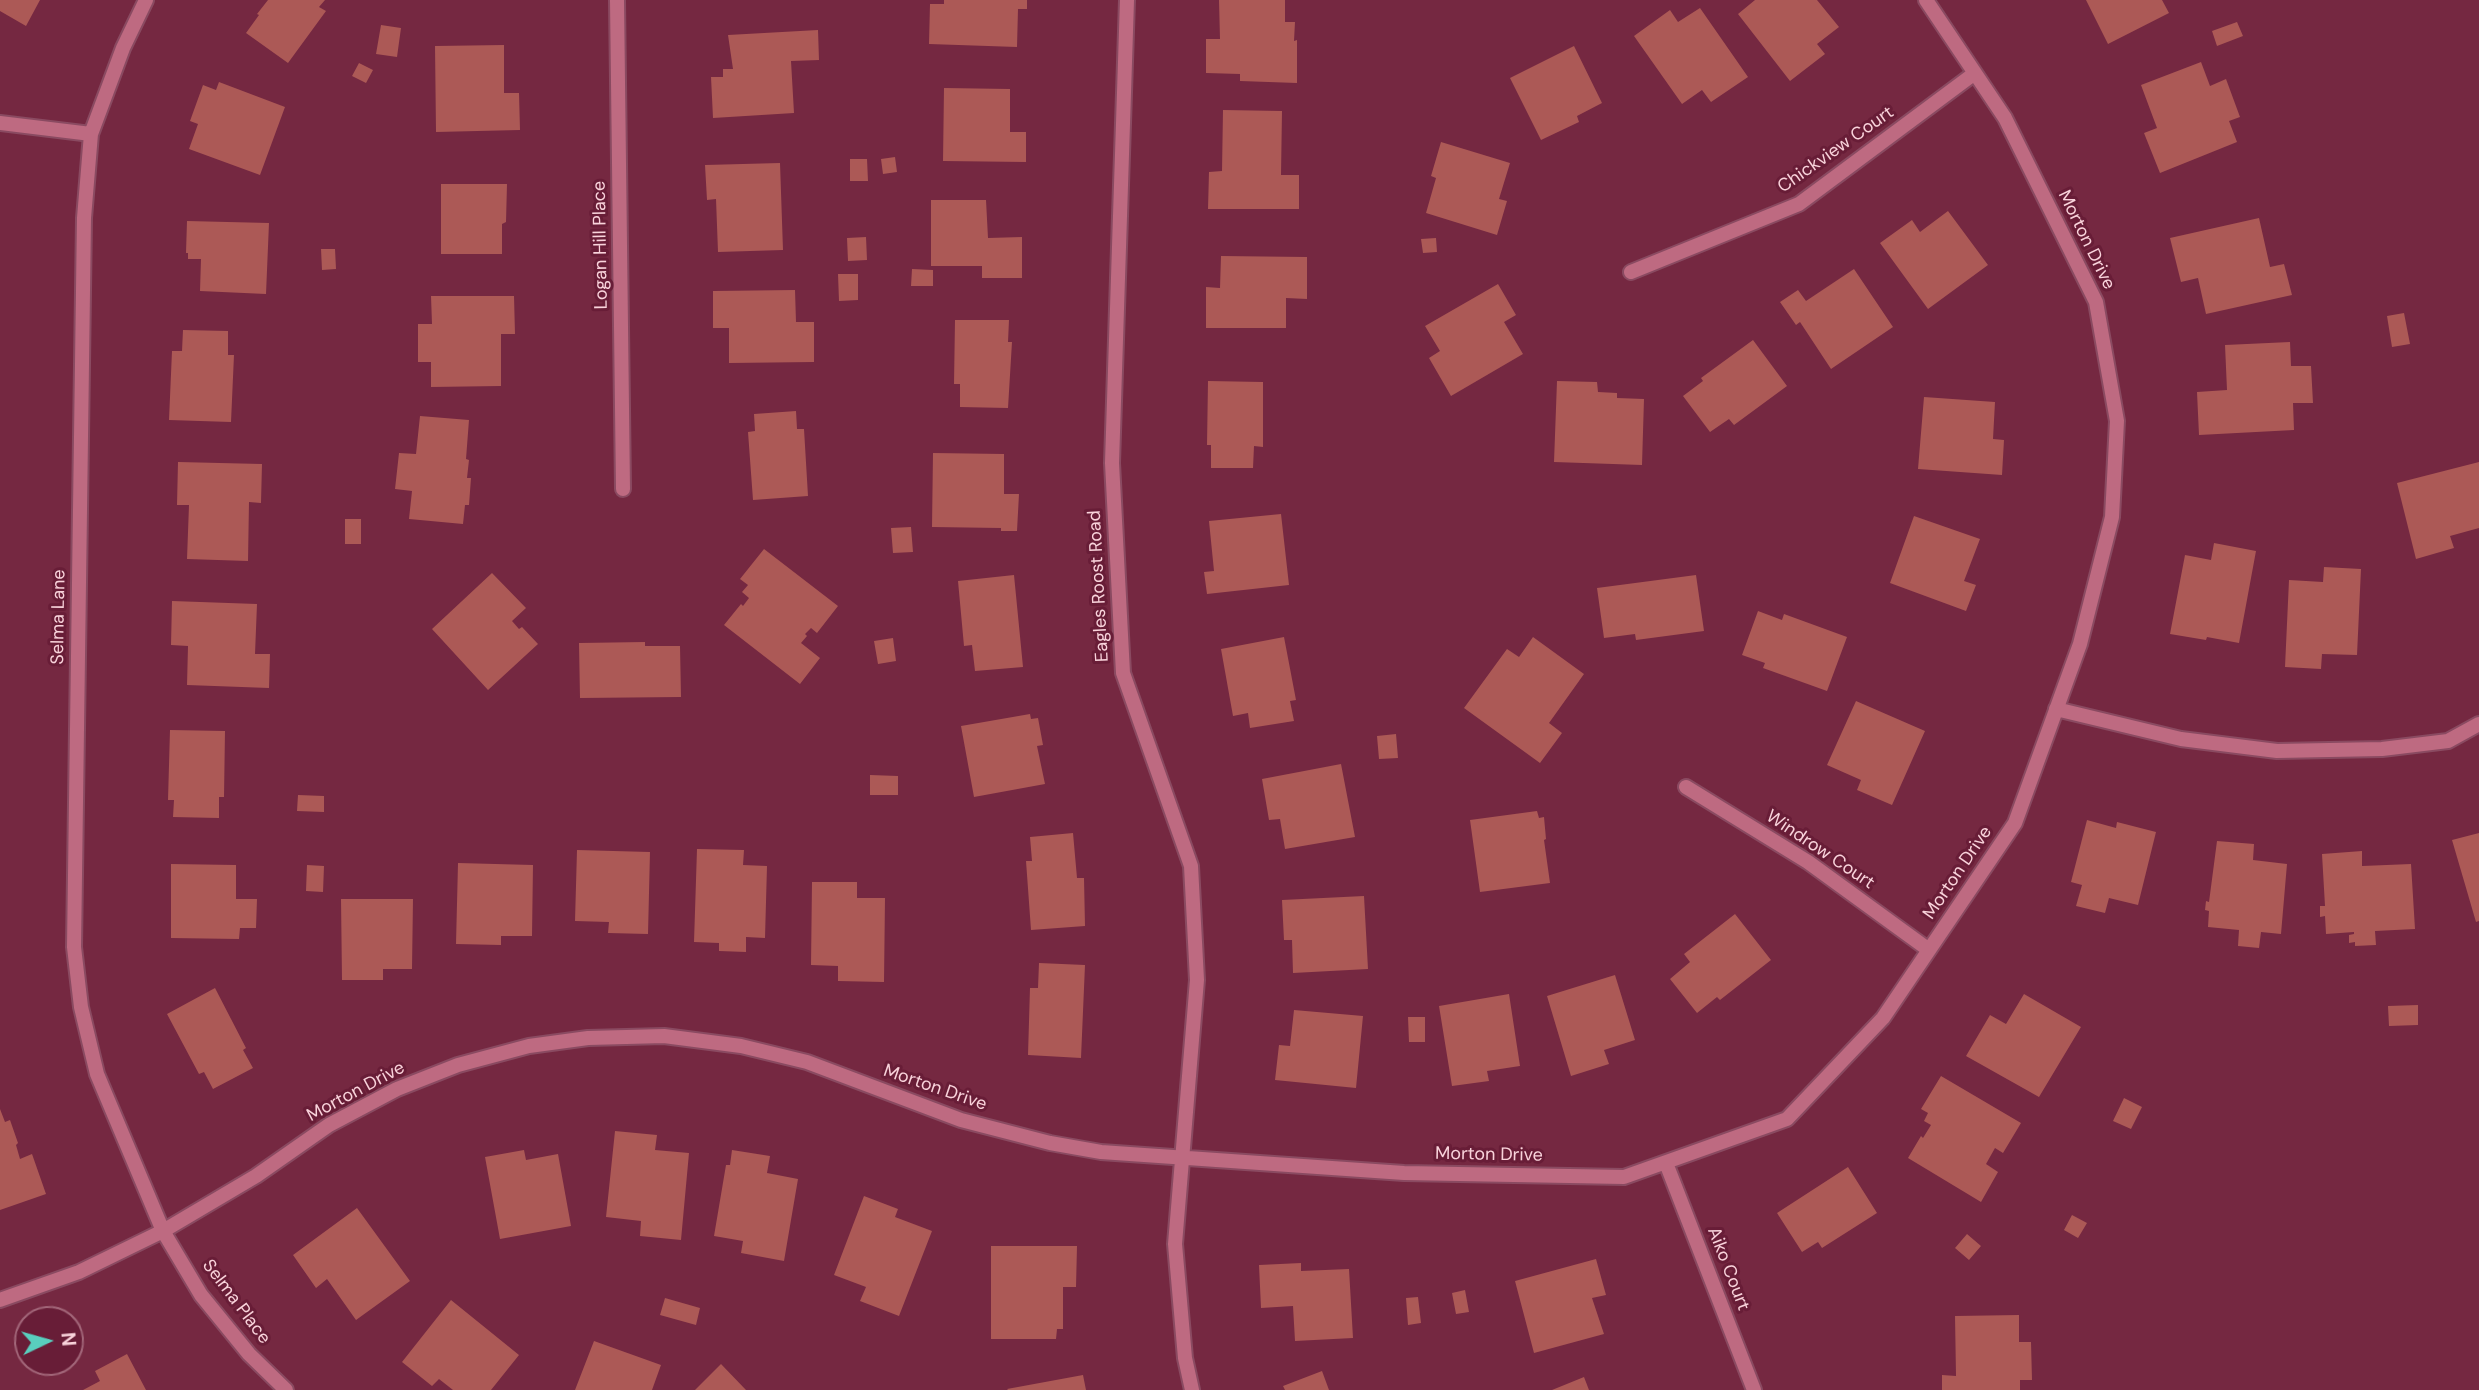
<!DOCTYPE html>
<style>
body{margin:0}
#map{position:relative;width:2479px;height:1390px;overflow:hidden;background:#752841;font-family:"DM Sans",sans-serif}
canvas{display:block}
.north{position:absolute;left:14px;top:1306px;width:70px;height:70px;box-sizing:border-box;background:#681d37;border:2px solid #a26679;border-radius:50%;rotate:85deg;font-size:19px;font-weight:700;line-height:28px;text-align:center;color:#f9d3db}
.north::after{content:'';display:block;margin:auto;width:24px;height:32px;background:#59cebe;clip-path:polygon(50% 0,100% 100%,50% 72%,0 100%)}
</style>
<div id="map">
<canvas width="2479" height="1390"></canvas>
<div class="north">N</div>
</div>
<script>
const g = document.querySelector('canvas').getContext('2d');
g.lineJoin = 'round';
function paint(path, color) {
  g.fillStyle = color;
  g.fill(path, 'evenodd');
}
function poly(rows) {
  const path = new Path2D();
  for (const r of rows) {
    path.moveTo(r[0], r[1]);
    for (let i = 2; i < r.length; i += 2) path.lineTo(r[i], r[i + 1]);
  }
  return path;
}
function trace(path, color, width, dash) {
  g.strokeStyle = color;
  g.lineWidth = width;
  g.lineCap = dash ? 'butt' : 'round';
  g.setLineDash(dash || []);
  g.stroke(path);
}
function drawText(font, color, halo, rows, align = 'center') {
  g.font = font + ' "DM Sans",sans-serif';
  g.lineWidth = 6;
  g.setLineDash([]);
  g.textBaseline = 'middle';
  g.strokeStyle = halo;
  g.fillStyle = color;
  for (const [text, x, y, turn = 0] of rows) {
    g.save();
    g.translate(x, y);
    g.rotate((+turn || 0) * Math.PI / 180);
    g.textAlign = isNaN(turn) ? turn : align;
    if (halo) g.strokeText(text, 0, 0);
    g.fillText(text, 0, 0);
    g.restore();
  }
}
paint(poly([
 [0,0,40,0,26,26,0,11],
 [268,0,325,0,319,7,326,11,288,63,246,33,259,15,257,14],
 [944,0,1027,0,1027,9,1018,9,1017,47,929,44,930,4,944,4],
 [1219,0,1285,0,1285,22,1295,22,1294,41,1297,40,1297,83,1240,81,1240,74,1206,73,1206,39,1220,39],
 [1755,0,1817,0,1839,27,1817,44,1825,54,1790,81,1738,14],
 [2086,0,2162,0,2169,13,2108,44],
 [1700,8,1748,77,1711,102,1702,90,1682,104,1634,36,1670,10,1678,22],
 [2237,22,2243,36,2217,46,2212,31],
 [381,25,401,28,397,57,376,54],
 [818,30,819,60,791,61,794,113,713,118,711,77,723,77,723,69,733,69,728,35],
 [504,45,504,93,519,93,520,130,436,132,435,46],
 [1574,46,1602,103,1577,116,1579,122,1541,140,1510,78],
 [2201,62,2210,86,2226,79,2240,117,2229,121,2237,142,2160,173,2144,133,2157,128,2141,85],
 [359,63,373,70,366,83,352,76],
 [219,82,285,107,260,175,189,149,198,124,190,121,203,85,216,90],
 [944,88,1010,89,1010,132,1026,132,1026,162,943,161],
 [1223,110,1282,111,1281,175,1299,175,1299,209,1208,209,1209,172,1222,171],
 [1441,142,1510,163,1499,199,1507,201,1497,235,1426,213,1436,178,1431,176],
 [895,157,897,172,883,174,881,159],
 [850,159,867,159,868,181,850,181],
 [780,163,783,250,718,252,716,199,707,200,705,165],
 [441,184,507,184,506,222,502,224,502,254,441,254],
 [931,200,986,200,988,238,1022,237,1022,278,982,278,982,266,931,266],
 [1948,211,1988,265,1928,309,1880,243,1912,220,1920,232],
 [2259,218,2270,267,2284,264,2292,295,2206,314,2198,278,2181,282,2170,238],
 [187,221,269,223,266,294,200,291,201,259,188,259,188,253,186,253],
 [866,237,867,260,848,261,847,238],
 [1436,238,1437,252,1423,253,1421,239],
 [321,249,335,249,336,269,322,270],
 [1221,256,1307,257,1307,299,1286,298,1286,328,1206,328,1206,287,1220,288],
 [912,269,933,270,933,286,911,286],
 [1854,269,1893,327,1831,369,1800,322,1796,325,1780,302,1798,290,1806,301],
 [838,274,858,274,858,300,839,301],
 [1498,284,1516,315,1504,322,1523,354,1451,396,1429,358,1440,351,1425,326],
 [795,290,796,322,814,322,814,362,729,363,729,328,713,328,713,291],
 [431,296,514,296,515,334,501,334,501,386,431,387,431,362,418,362,418,324,432,324],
 [2404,313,2410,344,2392,347,2387,316],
 [955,320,1009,320,1008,342,1012,342,1008,408,960,407,960,384,954,384],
 [183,330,228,331,228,355,234,355,231,422,169,420,172,351,182,351],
 [1753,340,1787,386,1734,425,1729,419,1710,432,1683,396,1703,381,1701,378],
 [2290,342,2291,366,2311,366,2313,403,2293,403,2294,430,2199,435,2197,392,2227,390,2225,345],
 [1208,381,1263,382,1263,447,1254,446,1253,468,1211,468,1211,445,1207,445],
 [1557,381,1597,382,1598,392,1617,393,1617,398,1644,399,1642,465,1554,462],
 [1924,397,1995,402,1993,439,2004,440,2002,475,1918,469],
 [796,411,797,429,804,429,808,496,753,500,748,432,755,431,754,414],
 [420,416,469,420,466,459,469,460,467,478,471,478,469,505,465,505,463,524,409,519,412,491,395,489,399,453,416,454],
 [933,453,1004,454,1004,494,1019,494,1017,531,1001,531,1001,528,932,527],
 [178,462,262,464,261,503,249,502,248,561,187,559,189,505,177,505],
 [2479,462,2479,528,2450,536,2454,548,2416,559,2397,483],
 [1281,514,1289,585,1207,594,1204,572,1214,571,1209,521],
 [1914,516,1980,539,1964,581,1976,585,1966,611,1890,583],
 [345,519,361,519,361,544,345,544],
 [911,527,913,552,893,553,891,528],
 [2214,543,2256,551,2239,643,2207,637,2206,640,2170,634,2185,555,2211,560],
 [764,549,838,606,817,633,811,628,805,634,807,636,801,643,820,658,800,684,724,625,741,604,743,606,749,598,742,592,748,585,740,579],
 [2324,567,2361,569,2357,655,2322,654,2321,669,2285,667,2289,580,2323,582],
 [492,573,526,608,512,621,519,629,522,627,538,644,488,690,432,629],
 [1014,575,1023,667,975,671,972,645,964,646,958,581],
 [1696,575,1704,631,1636,640,1635,634,1604,638,1597,588],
 [172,601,257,604,255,654,270,654,269,688,187,685,188,646,171,645],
 [1758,611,1782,620,1784,614,1847,637,1827,691,1763,668,1765,663,1742,655],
 [1284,637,1296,700,1290,701,1294,721,1250,728,1248,713,1233,716,1221,649],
 [1533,637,1584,674,1549,723,1562,733,1540,763,1464,708,1507,649,1519,657],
 [893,638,896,661,878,664,874,641],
 [645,642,645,646,680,646,681,697,580,698,579,643],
 [1856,701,1925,731,1892,805,1857,790,1861,780,1827,765],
 [1030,714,1031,719,1038,718,1043,745,1037,746,1045,784,974,797,961,726],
 [170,730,225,731,224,797,219,797,219,818,173,817,174,800,168,800],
 [1396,734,1398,758,1379,759,1377,736],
 [1341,764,1355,837,1285,849,1280,819,1269,820,1262,779],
 [870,775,898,776,898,795,870,795],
 [298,795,324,796,324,812,297,811],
 [1537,811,1539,818,1544,817,1546,839,1544,840,1550,883,1480,892,1470,820],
 [2087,820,2116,828,2117,822,2156,832,2138,905,2109,898,2105,913,2076,906,2082,885,2071,882],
 [1073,833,1077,878,1084,878,1085,926,1031,930,1026,861,1032,861,1030,837],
 [2479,833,2479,921,2476,922,2452,840],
 [2217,841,2254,844,2253,860,2287,864,2281,934,2261,932,2259,948,2238,946,2239,930,2208,927,2209,911,2205,910,2206,901,2209,902],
 [697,849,744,850,743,865,767,866,765,938,746,937,746,952,719,951,719,943,694,942],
 [577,850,650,852,648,934,608,933,609,922,575,921],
 [2362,851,2362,866,2411,864,2415,929,2375,931,2376,945,2355,946,2355,942,2349,943,2349,935,2354,934,2354,932,2326,934,2325,916,2320,917,2320,906,2325,906,2322,854],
 [458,863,533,865,532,936,501,936,501,945,456,944],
 [171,864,236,865,236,899,257,899,256,928,240,928,239,939,171,938],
 [307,865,324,866,323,892,306,891],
 [812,882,857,882,857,898,885,898,884,982,838,981,838,966,811,965],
 [1364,896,1368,969,1293,973,1292,940,1284,940,1282,900],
 [341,899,413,899,412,969,383,969,383,980,342,980],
 [1735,914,1771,960,1720,1000,1717,997,1697,1013,1670,979,1690,962,1684,954],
 [1039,963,1085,965,1081,1058,1028,1055,1030,988,1038,988],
 [1615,975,1635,1040,1604,1050,1609,1064,1571,1076,1547,996],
 [215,988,246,1048,243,1050,253,1068,213,1089,204,1072,199,1074,167,1014],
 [1509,994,1520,1066,1487,1071,1489,1081,1452,1086,1439,1006],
 [2024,994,2081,1027,2039,1097,1966,1056,1990,1015,2006,1024],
 [2418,1005,2418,1025,2389,1026,2388,1006],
 [1294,1010,1363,1016,1356,1088,1275,1080,1279,1045,1290,1046],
 [1408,1017,1425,1017,1425,1042,1409,1042],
 [1941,1076,2021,1123,2003,1153,1995,1148,1986,1164,1998,1172,1981,1202,1908,1158,1921,1136,1923,1138,1931,1125,1924,1121,1928,1113,1921,1109],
 [2124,1098,2142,1107,2131,1129,2113,1121],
 [0,1109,5,1122,10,1120,18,1143,16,1145,20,1159,32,1154,46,1194,0,1210],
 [615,1131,657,1135,655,1150,689,1153,681,1240,640,1236,641,1221,606,1217],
 [524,1150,526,1160,558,1154,571,1226,500,1239,485,1157],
 [732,1150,770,1156,767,1173,798,1179,784,1261,741,1253,743,1241,714,1236,726,1165,730,1165],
 [1848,1167,1877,1213,1822,1248,1818,1242,1802,1252,1777,1213],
 [864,1196,898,1209,895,1217,932,1231,899,1316,860,1301,866,1287,834,1275],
 [357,1208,410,1281,356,1320,327,1279,316,1288,293,1255],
 [2072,1215,2087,1223,2078,1238,2064,1230],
 [1967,1234,1981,1246,1969,1260,1955,1248],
 [991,1246,1077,1246,1076,1287,1063,1287,1063,1329,1057,1329,1056,1339,991,1339],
 [1596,1259,1606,1295,1592,1298,1604,1334,1534,1353,1515,1281],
 [1301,1263,1301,1271,1349,1269,1353,1338,1295,1341,1293,1306,1261,1308,1259,1265],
 [1465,1290,1469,1312,1456,1314,1452,1293],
 [1418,1297,1421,1323,1408,1325,1406,1298],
 [665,1298,700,1308,696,1325,660,1315],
 [451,1300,519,1355,491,1390,453,1390,439,1379,432,1386,402,1362],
 [2019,1315,2019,1342,2031,1342,2032,1380,2020,1380,2020,1390,1942,1390,1942,1375,1956,1376,1955,1316],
 [594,1341,661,1365,652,1390,575,1390],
 [127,1354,146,1390,83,1390,100,1381,95,1371],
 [721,1364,746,1390,695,1390],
 [1322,1371,1329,1390,1285,1390,1283,1386],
 [1083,1375,1086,1390,1008,1390,1007,1389],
 [1584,1377,1589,1390,1552,1390]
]), '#ac5956');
const minor = poly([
 [146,0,123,48,91,134,84,218,74,947,81,1007,97,1074,163,1231,201,1295,249,1354,286,1390],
 [617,0,623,489],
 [1127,0,1112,463,1123,673,1191,866,1197,980,1175,1244,1185,1358,1192,1390],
 [0,123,91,134],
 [1631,272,1799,204,1975,73],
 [2056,709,2181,739,2277,751,2382,749,2448,741,2479,724],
 [1686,787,1808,862,1929,950],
 [1666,1163,1754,1390],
 [0,1300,79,1272,163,1231,256,1176,329,1125,397,1089,458,1065,529,1046,588,1038,664,1036,741,1046,807,1062,961,1120,1050,1143,1101,1152,1404,1173,1624,1177,1787,1119,1883,1018,2015,823,2080,644,2112,517,2117,421,2096,302,2005,118,1926,0]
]);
trace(minor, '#8a4a61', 18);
trace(minor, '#be6a81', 14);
drawText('18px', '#f9d3db', '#681d37', [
 ["Chickview Court",1836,150,-35],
 ["Morton Drive",2086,240,64],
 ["Logan Hill Place",601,245,-91],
 ["Eagles Roost Road",1099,586,-93],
 ["Selma Lane",59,617,-89],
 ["Windrow Court",1820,850,34],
 ["Morton Drive",1958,873,-56],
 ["Morton Drive",935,1088,19],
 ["Morton Drive",356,1092,-28],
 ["Morton Drive",1489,1155,1],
 ["Aiko Court",1728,1269,69],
 ["Selma Place",236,1302,53]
]);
</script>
